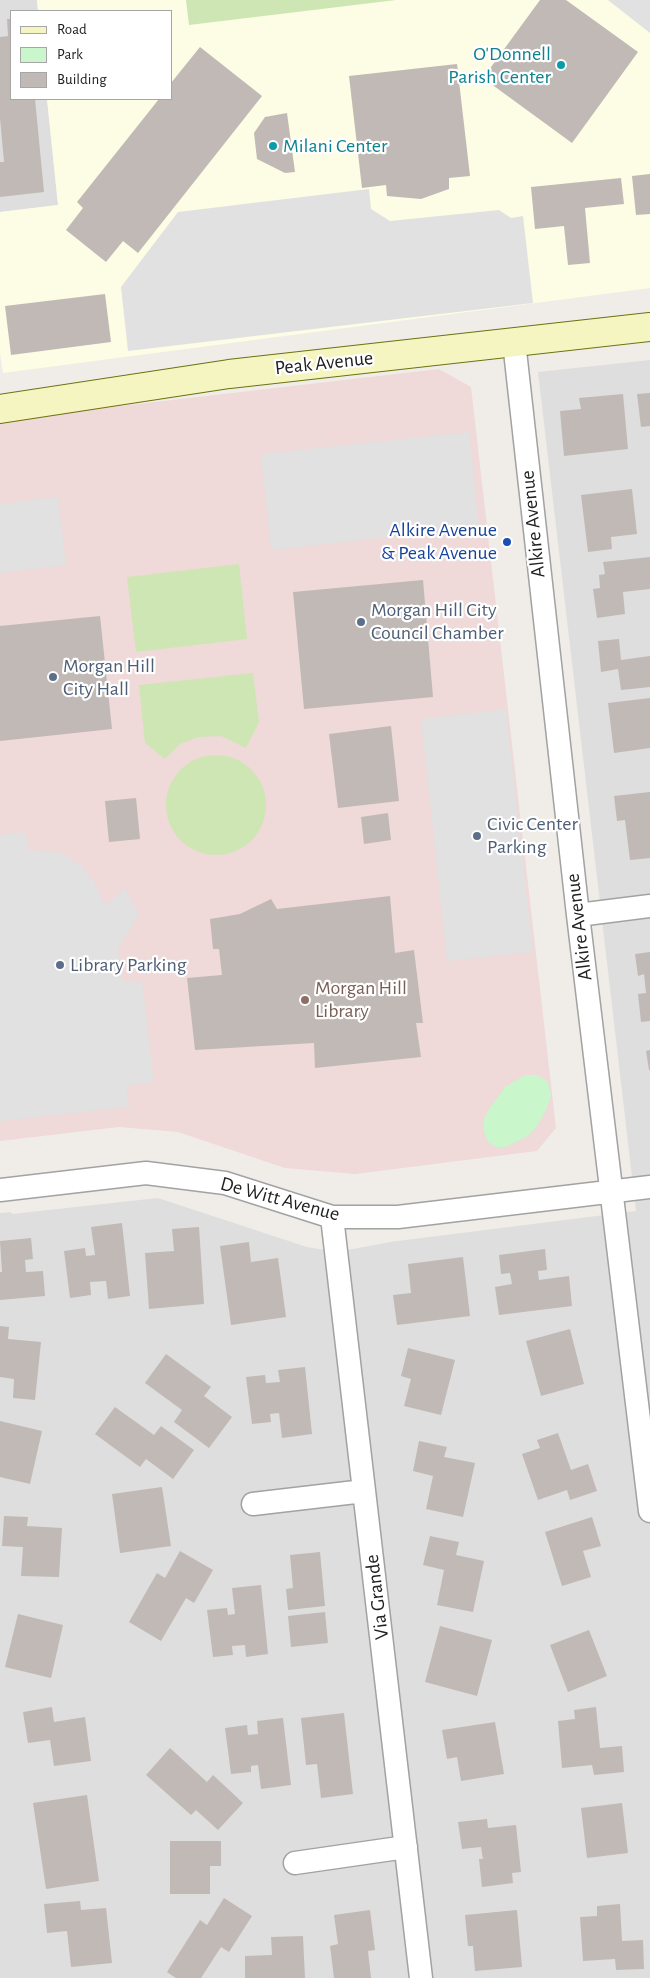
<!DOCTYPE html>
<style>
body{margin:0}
#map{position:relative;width:650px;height:1978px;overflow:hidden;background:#f0ede8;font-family:"Alegreya Sans",sans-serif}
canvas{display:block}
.legend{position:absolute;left:10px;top:10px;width:162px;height:90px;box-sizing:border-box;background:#fff;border:1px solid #a6a6a6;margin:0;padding:6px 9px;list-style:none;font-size:15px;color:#212121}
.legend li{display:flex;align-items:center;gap:10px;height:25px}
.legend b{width:25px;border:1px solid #a6a6a6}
</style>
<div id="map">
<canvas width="650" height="1978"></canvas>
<ul class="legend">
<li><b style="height:6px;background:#f5f5c1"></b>Road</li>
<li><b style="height:14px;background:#caf6cb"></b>Park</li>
<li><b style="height:14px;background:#c1b9b5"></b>Building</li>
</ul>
</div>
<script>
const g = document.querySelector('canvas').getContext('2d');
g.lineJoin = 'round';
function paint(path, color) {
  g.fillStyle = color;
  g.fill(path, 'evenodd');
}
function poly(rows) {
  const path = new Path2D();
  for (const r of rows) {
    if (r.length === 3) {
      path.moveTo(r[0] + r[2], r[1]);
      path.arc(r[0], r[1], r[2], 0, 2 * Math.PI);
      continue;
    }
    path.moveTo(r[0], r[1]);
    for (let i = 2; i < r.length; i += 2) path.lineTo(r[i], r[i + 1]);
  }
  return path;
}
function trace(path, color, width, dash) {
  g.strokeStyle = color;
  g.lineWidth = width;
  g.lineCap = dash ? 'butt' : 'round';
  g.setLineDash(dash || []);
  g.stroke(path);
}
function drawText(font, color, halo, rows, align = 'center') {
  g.font = font + ' "Alegreya Sans",sans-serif';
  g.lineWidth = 4.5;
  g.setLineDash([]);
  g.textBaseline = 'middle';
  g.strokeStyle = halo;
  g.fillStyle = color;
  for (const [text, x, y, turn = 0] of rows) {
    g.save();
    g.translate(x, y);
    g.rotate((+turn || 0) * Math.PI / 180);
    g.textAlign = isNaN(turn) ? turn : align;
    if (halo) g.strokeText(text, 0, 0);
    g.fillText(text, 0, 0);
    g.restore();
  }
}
paint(poly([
 [0,0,37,0,38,11,11,11,11,99,47,99,58,205,0,212],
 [650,360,650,1978,0,1978,0,1213,11,1212,12,1214,158,1198,307,1247,337,1252,390,1242,636,1211,538,372]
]), '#dfdede');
paint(poly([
 [439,369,471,387,556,1128,537,1151,355,1174,285,1168,178,1132,119,1127,0,1141,0,420]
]), '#efd9d9');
paint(poly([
 [37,0,650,0,650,288,3,373,0,353,0,212,58,205,47,99,171,99,171,11,38,11]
]), '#fdfce5');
paint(poly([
 [186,0,396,0,189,25],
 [239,564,247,639,136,652,127,577],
 [253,673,259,722,246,748,221,736,199,737,180,744,165,759,145,743,139,685],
 [216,805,50]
]), '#cee6b3');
paint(poly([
 [525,1075,538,1075,548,1082,551,1095,546,1110,536,1128,526,1137,505,1147,496,1147,488,1142,484,1132,484,1119,489,1109,505,1087]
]), '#caf6cb');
paint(poly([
 [608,0,650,0,650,33],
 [369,189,371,209,390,221,499,210,511,218,523,216,533,303,128,351,121,287,178,212],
 [469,432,479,527,271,550,261,454],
 [58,497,66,565,0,573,0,504],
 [506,709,533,952,447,961,421,719],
 [26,832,28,850,62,853,82,866,93,880,104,903,109,903,124,888,139,914,118,949,123,982,142,981,154,1082,126,1086,129,1107,0,1121,0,835]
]), '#e1e1e1');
paint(poly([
 [540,0,566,0,638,52,572,143,483,78],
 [7,19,11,19,11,99,35,99,44,192,0,197,0,162,4,162,0,118,0,37,8,36],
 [200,47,262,96,138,253,123,241,106,262,66,230,83,208,77,202,159,99,171,99,171,83],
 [457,64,470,176,449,178,449,189,421,199,387,196,386,185,362,188,349,76],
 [287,113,295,172,285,173,257,159,254,133,265,117],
 [650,174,650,214,636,215,632,176],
 [621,178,624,204,585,208,590,263,568,265,564,226,535,229,531,187],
 [105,294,111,342,11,355,5,306],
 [650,393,650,426,641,427,637,394],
 [623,394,628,449,564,456,560,411,581,409,579,398],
 [632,489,637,534,611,537,612,549,588,552,581,495],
 [650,557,650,589,623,592,625,614,597,618,593,589,600,588,599,575,605,574,603,562],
 [423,580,433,697,304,709,293,592],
 [100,616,112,729,0,741,0,626],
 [619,639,621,660,650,656,650,687,621,690,618,669,601,672,598,641],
 [650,698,650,748,614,753,608,703],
 [391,726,399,801,338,808,329,734],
 [650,792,650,858,630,860,625,820,617,821,614,796],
 [136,798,140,839,109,842,105,801],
 [388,813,391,840,364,844,361,817],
 [390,896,395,953,414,950,423,1023,416,1023,421,1057,315,1068,314,1043,195,1050,187,978,222,975,219,949,213,949,210,919,240,914,271,899,277,909],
 [650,952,650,1021,641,1022,638,994,646,993,644,974,638,976,635,954],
 [650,1050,650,1070,649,1070,646,1051],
 [122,1223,130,1296,108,1299,106,1281,90,1282,91,1295,70,1298,64,1251,85,1248,86,1256,95,1255,91,1227],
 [199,1227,204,1304,149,1309,145,1253,174,1251,172,1229],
 [31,1238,33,1259,25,1260,26,1272,43,1271,45,1296,0,1300,0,1272,2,1272,0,1241],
 [249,1242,251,1262,278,1258,286,1317,231,1325,220,1246],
 [545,1249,547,1270,538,1271,539,1280,569,1276,572,1306,499,1315,495,1287,512,1284,510,1273,501,1274,499,1255],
 [463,1257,470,1316,397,1325,393,1295,411,1293,408,1264],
 [0,1326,9,1327,8,1339,41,1342,35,1400,13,1398,14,1379,0,1377],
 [570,1329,584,1384,541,1396,526,1341],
 [408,1348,455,1360,441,1415,404,1406,411,1379,401,1376],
 [166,1354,211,1387,204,1396,232,1417,209,1448,174,1422,182,1410,145,1383],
 [305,1367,312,1434,282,1438,279,1413,270,1414,271,1422,252,1424,246,1377,265,1375,266,1383,280,1382,278,1370],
 [115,1407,154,1435,161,1426,194,1450,173,1479,146,1459,140,1467,95,1434],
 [0,1421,42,1431,30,1484,0,1477],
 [558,1433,571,1470,588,1464,597,1491,570,1500,567,1490,538,1500,522,1454,540,1448,537,1440],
 [419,1441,447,1447,444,1457,475,1463,463,1517,426,1509,433,1476,413,1471],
 [162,1487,171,1546,120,1553,112,1494],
 [4,1516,28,1517,27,1526,62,1528,59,1577,21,1576,23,1547,2,1546],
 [592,1517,601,1546,583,1551,591,1577,562,1586,545,1532],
 [430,1536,459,1542,456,1555,484,1561,473,1612,437,1605,444,1570,423,1565],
 [180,1551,213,1570,194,1603,186,1598,161,1641,129,1622,157,1573,165,1578],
 [320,1552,325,1606,288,1610,286,1589,293,1588,290,1555],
 [261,1585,268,1654,246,1657,245,1645,232,1646,233,1655,213,1657,207,1610,227,1608,228,1615,235,1614,232,1588],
 [325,1612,328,1643,291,1647,288,1616],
 [18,1614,63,1625,51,1678,5,1667],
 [440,1626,492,1640,477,1696,425,1682],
 [589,1630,607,1676,568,1692,550,1645],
 [52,1707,54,1722,85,1717,91,1761,54,1766,50,1740,28,1743,23,1712],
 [596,1707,600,1748,622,1746,624,1772,594,1775,592,1765,562,1768,558,1721,575,1719,574,1710],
 [344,1713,353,1794,321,1798,317,1764,306,1765,301,1718],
 [283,1718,291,1785,261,1789,258,1765,251,1766,251,1772,231,1774,225,1728,247,1725,248,1735,258,1734,257,1721],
 [495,1722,504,1774,461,1781,457,1757,447,1759,442,1730],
 [170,1748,207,1782,213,1775,243,1803,218,1830,196,1810,191,1815,146,1775],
 [87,1795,99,1881,46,1889,33,1803],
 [622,1803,628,1853,587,1858,581,1808],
 [487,1819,488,1828,516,1825,521,1872,512,1873,513,1883,482,1887,479,1859,483,1859,481,1847,462,1849,458,1822],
 [170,1841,221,1841,221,1866,210,1866,210,1894,170,1894],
 [224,1898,252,1916,229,1952,221,1947,201,1978,176,1978,167,1972,200,1920,207,1925],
 [80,1901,81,1910,106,1908,112,1963,71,1967,67,1931,47,1933,44,1904],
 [620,1904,622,1941,643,1940,644,1969,616,1970,615,1959,583,1961,580,1917,597,1916,597,1906],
 [370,1910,375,1950,368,1951,371,1978,334,1978,330,1946,338,1944,334,1915],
 [517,1910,522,1967,475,1971,473,1946,468,1946,465,1915],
 [303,1936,305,1978,245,1978,245,1956,272,1955,271,1937]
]), '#c1b9b5');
const street = poly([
 [514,342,578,915,650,1511],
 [578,915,650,906],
 [0,1190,146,1173,225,1183,332,1217,398,1217,650,1187],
 [332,1217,421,1978],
 [253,1504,364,1491],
 [295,1863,406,1847]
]);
const secondary = poly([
 [0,409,229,374,650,327]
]);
trace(street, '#a2a2a2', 25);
trace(secondary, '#6c720e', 30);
trace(street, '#fff', 22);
trace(secondary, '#f5f5c1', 28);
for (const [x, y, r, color] of [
 [561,65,5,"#0f9aa8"],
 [273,146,5,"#0f9aa8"],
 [507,542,5,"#1a4fb4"],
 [361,622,5,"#5c6f8a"],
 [53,677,5,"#5c6f8a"],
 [477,836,5,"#5c6f8a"],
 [60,965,5,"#5c6f8a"],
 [305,1000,5,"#8d6e63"]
]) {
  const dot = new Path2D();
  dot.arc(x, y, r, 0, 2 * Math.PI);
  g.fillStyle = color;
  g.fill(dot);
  trace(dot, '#fff', 2);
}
drawText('20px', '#0d838f', '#fff', [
 ["O'Donnell",551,54],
 ["Parish Center",551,77],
 ["Milani Center",283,146,"left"]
], 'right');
drawText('20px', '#212121', '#fff', [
 ["Peak Avenue",324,363,-6],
 ["Alkire Avenue",533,524,-96],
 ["Alkire Avenue",579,927,-97],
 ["De Witt Avenue",280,1199,15],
 ["Via Grande",377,1597,-97]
]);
drawText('20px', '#164399', '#fff', [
 ["Alkire Avenue",497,530],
 ["& Peak Avenue",497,553]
], 'right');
drawText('20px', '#4e5e75', '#fff', [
 ["Morgan Hill City",371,610],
 ["Council Chamber",371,633],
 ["Morgan Hill",63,666],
 ["City Hall",63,689],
 ["Civic Center",487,824],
 ["Parking",487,847],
 ["Library Parking",70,965]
], 'left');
drawText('20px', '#785e54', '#fff', [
 ["Morgan Hill",315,988],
 ["Library",315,1011]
], 'left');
</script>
